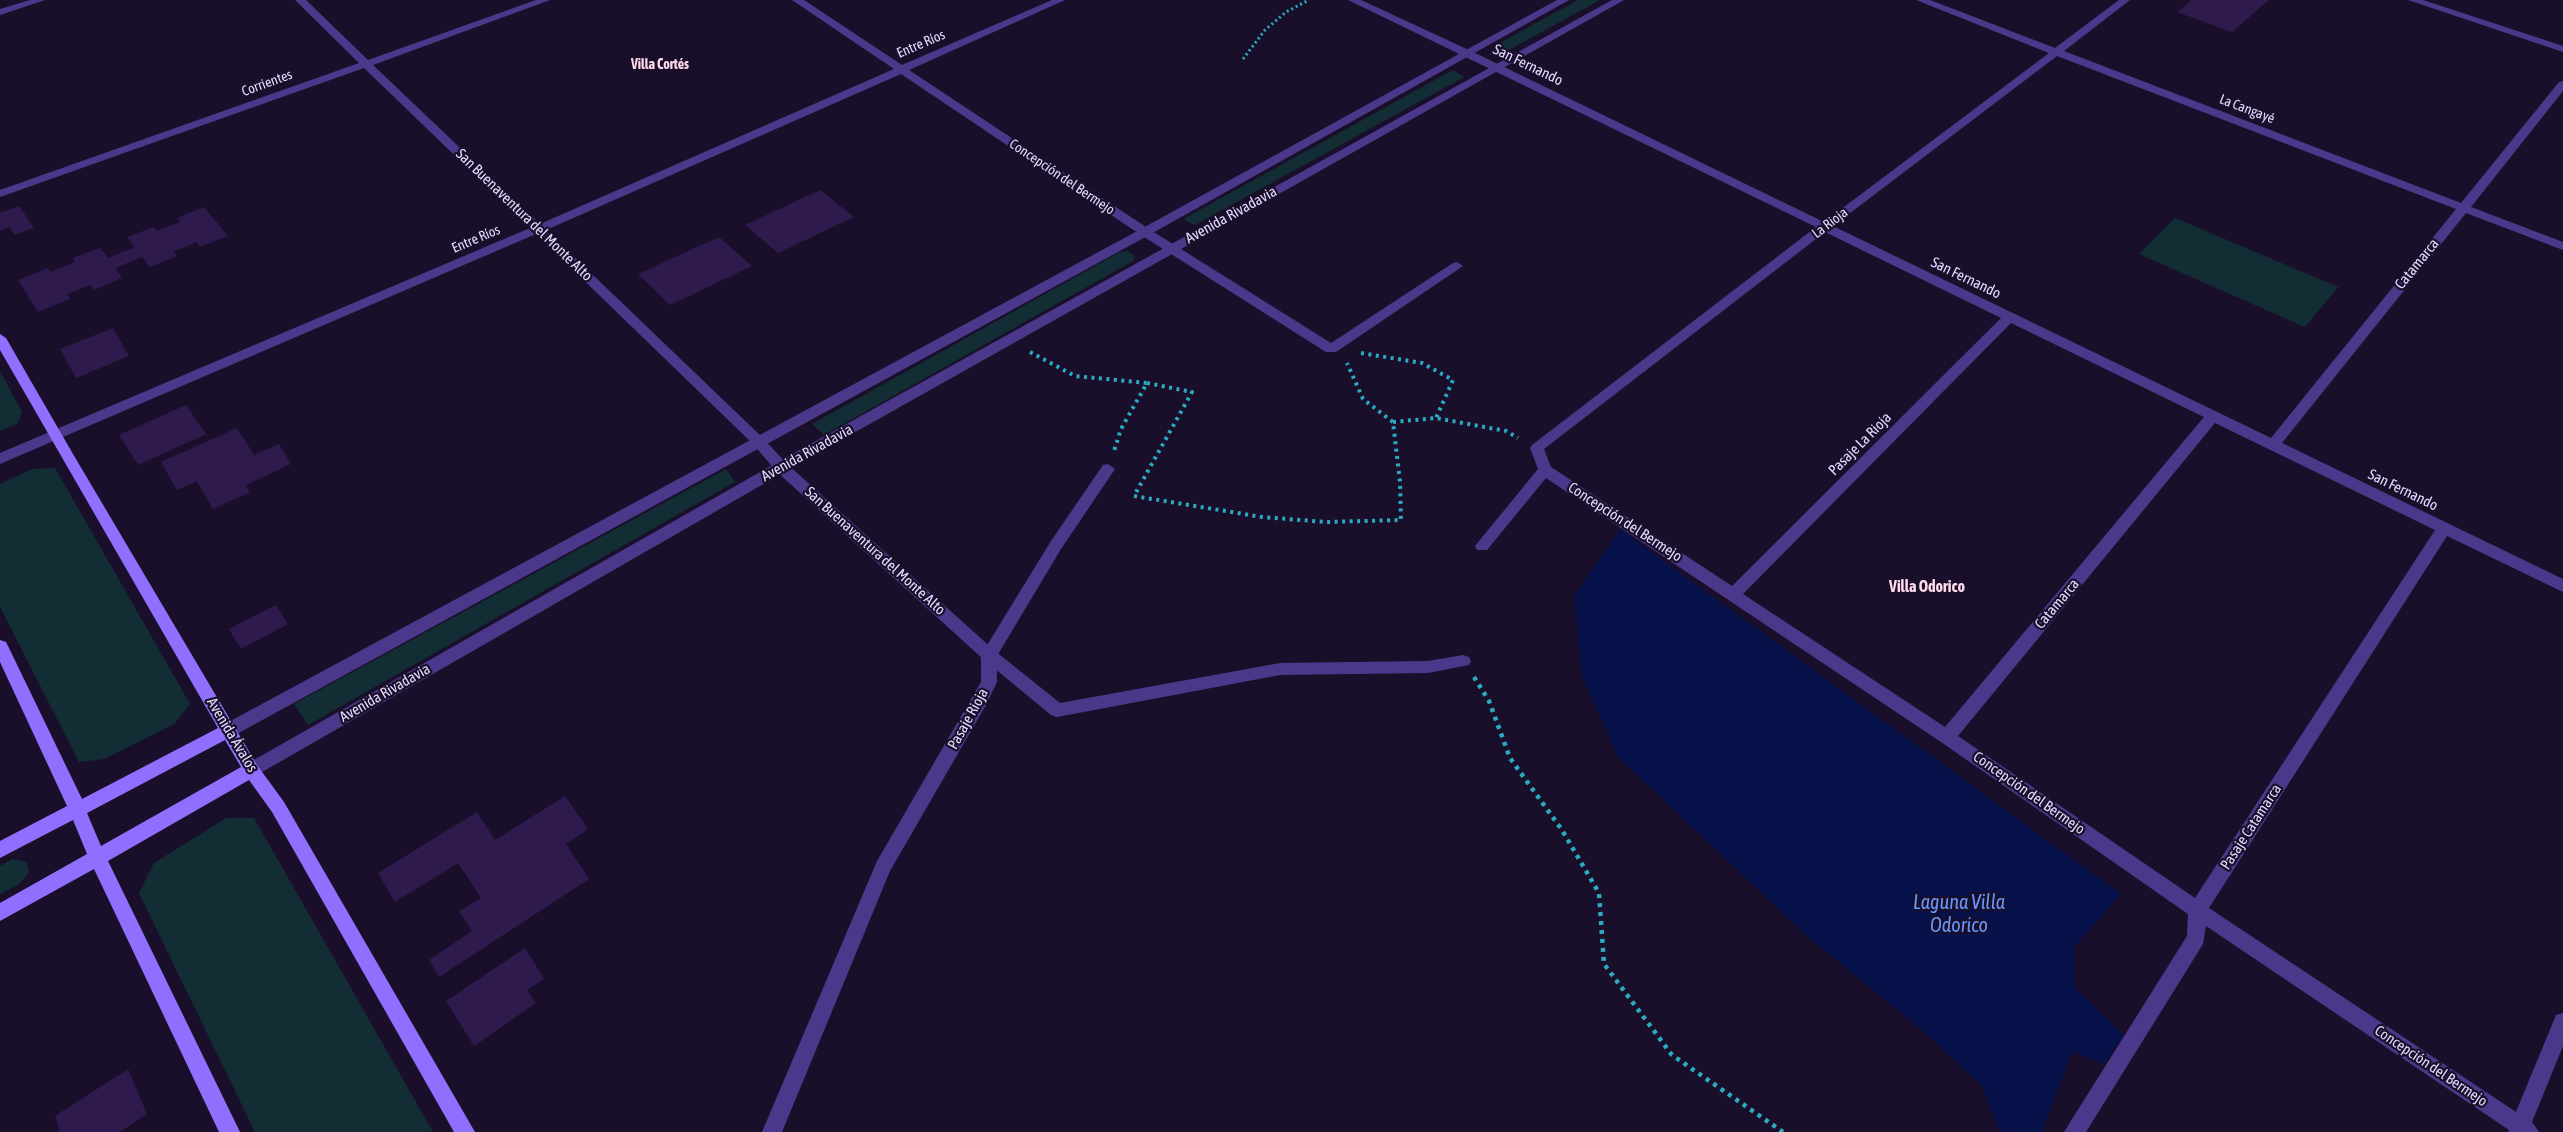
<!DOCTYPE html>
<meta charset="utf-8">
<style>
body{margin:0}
canvas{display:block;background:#190f2a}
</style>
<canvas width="2563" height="1132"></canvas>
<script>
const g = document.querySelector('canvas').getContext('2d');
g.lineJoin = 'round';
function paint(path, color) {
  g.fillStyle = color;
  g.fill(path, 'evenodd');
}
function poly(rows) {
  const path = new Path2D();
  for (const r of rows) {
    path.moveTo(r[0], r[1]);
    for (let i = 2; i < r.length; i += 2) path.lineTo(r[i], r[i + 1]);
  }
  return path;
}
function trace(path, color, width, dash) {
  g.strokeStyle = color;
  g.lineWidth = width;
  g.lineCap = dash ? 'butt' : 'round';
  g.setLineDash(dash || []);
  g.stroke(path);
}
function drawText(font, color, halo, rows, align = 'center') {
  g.font = font + ' "Asap Condensed",sans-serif';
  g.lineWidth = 4.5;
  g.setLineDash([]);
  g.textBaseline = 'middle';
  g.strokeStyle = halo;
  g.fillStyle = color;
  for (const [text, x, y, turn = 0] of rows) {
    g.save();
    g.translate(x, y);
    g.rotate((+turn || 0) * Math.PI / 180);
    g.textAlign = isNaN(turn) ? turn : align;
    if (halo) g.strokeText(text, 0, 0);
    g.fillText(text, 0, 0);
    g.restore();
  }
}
paint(poly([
 [1578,0,1600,0,1507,51,1496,45],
 [1453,70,1464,77,1195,225,1186,221,1185,218],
 [2175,218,2338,287,2305,327,2139,254],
 [1128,251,1135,256,1133,261,824,435,812,424,1120,252],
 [0,371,22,412,18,423,0,431],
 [55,468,190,704,174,724,104,759,79,762,0,607,0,484,32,469],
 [726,469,735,482,308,725,294,704],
 [226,818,254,818,433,1132,255,1132,139,893,154,863],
 [12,859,27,862,29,873,19,884,0,894,0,866]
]), '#122e34');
paint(poly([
 [1620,529,2121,894,2074,947,2075,988,2124,1035,2104,1064,2072,1052,2042,1132,2003,1132,1999,1129,1981,1085,1923,1031,1808,937,1618,757,1582,677,1574,596]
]), '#08124a');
paint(poly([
 [2192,0,2269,0,2232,32,2177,12],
 [820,190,854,217,778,253,745,225],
 [19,206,34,228,14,235,10,227,0,231,0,213],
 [204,207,228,236,200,247,197,242,173,252,177,256,150,267,142,257,115,268,122,278,94,290,90,285,67,294,70,299,38,312,18,280,48,268,51,272,75,262,73,258,100,248,108,258,135,247,127,237,154,227,157,231,180,222,177,218],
 [719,237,752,266,670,305,638,274],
 [113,328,129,356,76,378,60,349],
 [186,405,206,434,138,465,119,435],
 [237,428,254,455,279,444,291,464,246,485,250,492,213,509,197,481,177,490,161,462],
 [276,605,288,624,241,649,229,629],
 [565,796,588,829,566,844,589,879,439,977,429,960,472,931,459,911,481,898,458,863,395,902,378,873,477,812,495,840],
 [525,948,544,979,527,990,536,1003,474,1046,446,1001],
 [128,1069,147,1114,120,1132,56,1132,60,1130,55,1116]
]), '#2e1a4c');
trace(poly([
 [1243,59,1265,30,1286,12,1309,0]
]), '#2aabc1', 3, [2, 3]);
trace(poly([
 [1030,352,1075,376,1147,383,1121,429,1114,451],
 [1361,353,1422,363,1453,380,1436,418],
 [1147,383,1192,392,1134,496,1262,517,1326,522,1401,520,1400,482,1393,422,1363,399,1347,363],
 [1393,422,1436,418,1506,431,1518,438]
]), '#2aabc1', 4, [3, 4.5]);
trace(poly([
 [1474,677,1489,701,1510,758,1562,830,1599,893,1604,964,1672,1055,1783,1132]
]), '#2aabc1', 4.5, [4, 5]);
paint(poly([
 [1108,464,1115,469,1061,549,997,656,997,682,986,705,890,871,782,1132,762,1132,877,861,981,682,981,655,1051,541,1103,465,1108,464]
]), '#4c388b');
paint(poly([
 [30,0,45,0,0,15,0,9,30,0],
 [295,0,306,0,368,60,536,0,550,0,373,65,540,224,894,69,792,0,804,0,902,65,1052,0,1065,0,909,70,1149,229,1331,343,1453,263,1457,262,1463,266,1336,352,1326,352,1141,235,901,74,546,230,763,438,786,463,995,651,1060,703,1280,663,1428,661,1463,655,1469,657,1471,661,1469,665,1428,673,1280,675,1057,717,1051,715,983,659,776,471,753,444,536,234,0,464,0,453,530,228,364,68,0,197,0,190,359,63,295,0],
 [1348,0,1361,0,1471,51,1824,222,2049,53,1916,0,1930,0,2055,48,2119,0,2130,0,2064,51,2461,203,2559,82,2563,81,2563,91,2471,207,2563,242,2563,250,2466,213,2282,443,2563,579,2563,592,2447,536,2209,908,2516,1112,2556,1015,2563,1013,2563,1046,2532,1122,2539,1132,2508,1132,2509,1130,2206,926,2203,944,2086,1132,2064,1132,2187,936,2188,914,1941,742,1546,478,1487,550,1477,550,1475,546,1538,469,1530,448,1532,445,1816,227,1348,0],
 [2057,56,2456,209,2271,438,1833,226,2057,56],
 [1825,232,2001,318,1732,586,1551,467,1544,449,1825,232],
 [2011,323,2204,417,1945,727,1743,594,2011,323],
 [2215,423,2435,530,2195,898,1958,736,2215,423]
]), '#4c388b');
paint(poly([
 [1557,0,1569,0,1149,235,235,735,229,737,223,735,221,730,223,725,1141,229,1557,0],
 [1612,0,1624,0,786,471,257,775,251,777,245,775,243,770,245,765,776,463,1612,0],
 [2408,0,2423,0,2563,46,2563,52,2408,0]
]), '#4c388b');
paint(poly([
 [0,334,6,338,73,454,257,765,284,802,475,1132,454,1132,272,812,249,780,108,861,240,1132,219,1132,94,869,0,921,0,903,87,854,73,820,0,858,0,841,67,806,0,662,0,640,6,642,8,646,82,799,218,728,0,350,0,334],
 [225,740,241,767,101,846,87,813,225,740]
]), '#906fff');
drawText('14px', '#e4d8ff', '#190f2a', [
 ["Entre Ríos",921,44,-23],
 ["Corrientes",267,83,-20],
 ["La Cangayé",2247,109,21],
 ["Concepción del Bermejo",1062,177,34],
 ["La Rioja",1830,223,-37],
 ["Entre Ríos",476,239,-23]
]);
drawText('bold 14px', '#ffdaea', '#190f2a', [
 ["Villa Cortés",660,65]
]);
drawText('15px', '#e4d8ff', '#190f2a', [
 ["San Fernando",1528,65,26],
 ["San Buenaventura del Monte Alto",524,215,44],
 ["Avenida Rivadavia",1231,215,-29],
 ["Catamarca",2417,264,-51],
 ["San Fernando",1966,278,26],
 ["Pasaje La Rioja",1860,444,-45],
 ["Avenida Rivadavia",807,453,-29],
 ["San Fernando",2403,490,26],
 ["Concepción del Bermejo",1625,522,33],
 ["San Buenaventura del Monte Alto",875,551,42],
 ["Catamarca",2057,604,-50],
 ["Avenida Rivadavia",385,693,-30],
 ["Pasaje Rioja",968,719,-61],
 ["Avenida Ávalos",232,735,59],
 ["Concepción del Bermejo",2029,793,35],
 ["Pasaje Catamarca",2251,827,-57],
 ["Concepción del Bermejo",2431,1066,34]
]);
drawText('bold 16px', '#ffdaea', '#190f2a', [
 ["Villa Odorico",1927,587]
]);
drawText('italic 20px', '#69f', '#190f2a', [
 ["Laguna Villa",1959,903],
 ["Odorico",1959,926]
]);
</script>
